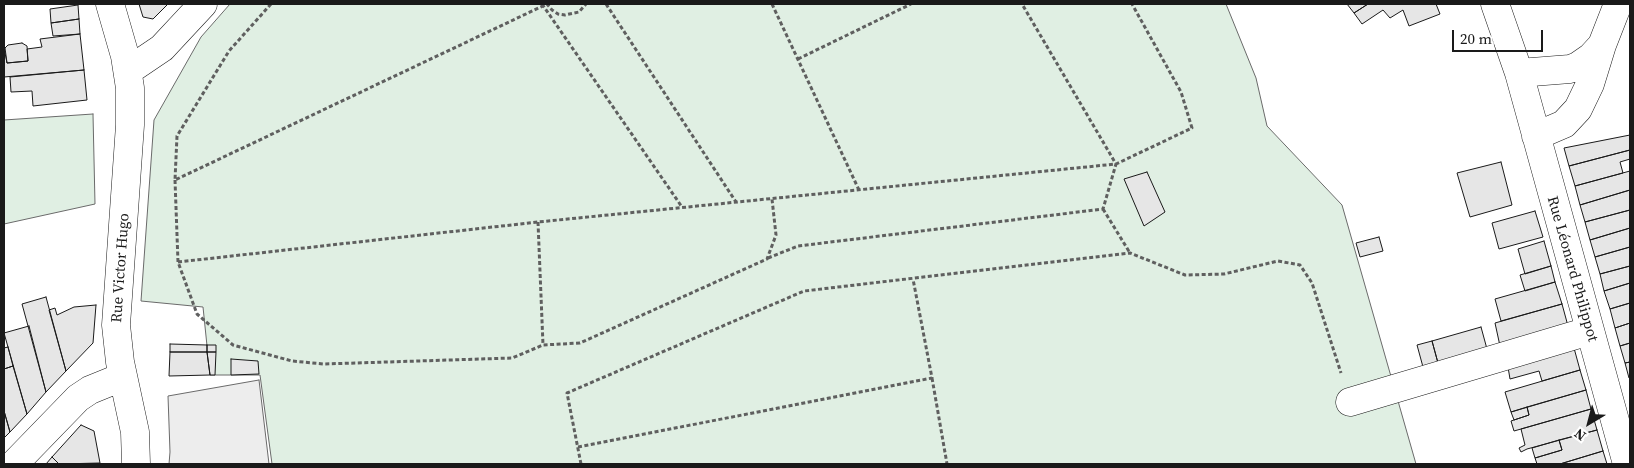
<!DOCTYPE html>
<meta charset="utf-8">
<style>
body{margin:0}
#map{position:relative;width:1634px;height:468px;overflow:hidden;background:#fff;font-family:"Source Serif 4",serif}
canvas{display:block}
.frame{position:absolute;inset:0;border:5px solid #1a1a1a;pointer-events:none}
.north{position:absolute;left:1564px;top:398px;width:50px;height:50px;-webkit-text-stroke:4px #fff;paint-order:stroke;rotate:217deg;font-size:14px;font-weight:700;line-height:20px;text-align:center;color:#1a1a1a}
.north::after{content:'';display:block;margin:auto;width:18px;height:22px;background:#1a1a1a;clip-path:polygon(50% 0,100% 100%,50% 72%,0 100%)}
.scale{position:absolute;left:1452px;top:30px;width:91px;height:22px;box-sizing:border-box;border:2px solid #1a1a1a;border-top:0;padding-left:6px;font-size:15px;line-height:18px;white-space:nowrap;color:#1a1a1a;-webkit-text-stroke:4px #fff;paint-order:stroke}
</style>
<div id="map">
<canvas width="1634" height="468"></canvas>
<div class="frame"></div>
<div class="north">N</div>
<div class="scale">20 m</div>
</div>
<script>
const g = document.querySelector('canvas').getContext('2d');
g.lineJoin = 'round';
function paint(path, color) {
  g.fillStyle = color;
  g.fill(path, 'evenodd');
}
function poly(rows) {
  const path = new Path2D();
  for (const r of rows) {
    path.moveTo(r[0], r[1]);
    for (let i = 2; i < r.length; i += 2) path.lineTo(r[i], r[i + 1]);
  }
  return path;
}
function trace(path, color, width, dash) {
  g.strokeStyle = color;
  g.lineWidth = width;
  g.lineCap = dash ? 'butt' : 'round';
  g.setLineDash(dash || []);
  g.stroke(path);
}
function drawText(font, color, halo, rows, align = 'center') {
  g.font = font + ' "Source Serif 4",serif';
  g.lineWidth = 4;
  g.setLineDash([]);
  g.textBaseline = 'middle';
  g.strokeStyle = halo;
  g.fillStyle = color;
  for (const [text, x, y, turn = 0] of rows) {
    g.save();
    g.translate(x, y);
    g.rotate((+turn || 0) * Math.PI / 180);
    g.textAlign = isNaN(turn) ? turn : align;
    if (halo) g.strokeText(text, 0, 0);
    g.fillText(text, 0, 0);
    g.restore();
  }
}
const green = poly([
 [230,4,1226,4,1256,78,1267,126,1342,205,1416,464,272,464,260,375,210,375,203,307,141,301,154,120,201,37,230,4],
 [93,114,95,204,4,224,4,120,93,114]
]);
paint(green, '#e0efe3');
trace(green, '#6a6a6a', 1);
const parking = poly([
 [259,380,269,464,169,464,170,452,168,396,259,380]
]);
paint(parking, '#ededed');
trace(parking, '#6a6a6a', 1);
const building = poly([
 [139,4,168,4,153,19,143,17,139,4],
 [1347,4,1368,4,1354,13,1347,4],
 [1368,4,1436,4,1440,14,1409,26,1403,10,1390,18,1383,10,1362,24,1354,13,1368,4],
 [78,5,79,19,51,23,50,9,78,5],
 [79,19,80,34,53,36,51,23,79,19],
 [80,34,84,70,4,77,4,48,7,63,28,61,27,49,42,47,40,39,80,34],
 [22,43,27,46,28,61,7,63,5,48,8,45,22,43],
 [84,70,87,100,33,106,32,91,11,92,10,77,84,70],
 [1630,135,1630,150,1569,166,1564,148,1630,135],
 [1630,150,1630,159,1620,162,1623,173,1575,186,1569,166,1630,150],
 [1501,162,1512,205,1470,217,1457,173,1501,162],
 [1630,171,1630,190,1580,205,1575,186,1630,171],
 [1147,172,1165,212,1144,226,1124,179,1147,172],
 [1630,190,1630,210,1585,222,1580,205,1630,190],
 [1630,210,1630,228,1590,240,1585,222,1630,210],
 [1535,211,1543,237,1499,249,1492,223,1535,211],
 [1630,228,1630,247,1595,257,1590,240,1630,228],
 [1379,237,1383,251,1360,257,1356,243,1379,237],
 [1544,241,1551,266,1525,274,1518,249,1544,241],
 [1630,247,1630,266,1600,274,1595,257,1630,247],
 [1551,266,1555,282,1525,291,1520,275,1551,266],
 [1630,266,1630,283,1604,291,1600,274,1630,266],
 [1555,282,1562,304,1501,321,1495,299,1555,282],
 [1630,283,1630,303,1610,309,1604,291,1630,283],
 [46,297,66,371,46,392,22,304,46,297],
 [1630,303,1630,323,1615,328,1610,309,1630,303],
 [1562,304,1568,326,1500,346,1495,323,1562,304],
 [96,305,93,343,66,371,49,310,55,308,57,315,74,307,96,305],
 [1630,323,1630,343,1620,346,1615,328,1630,323],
 [29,326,46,392,27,414,4,333,29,326],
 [1481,327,1487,349,1438,363,1432,341,1481,327],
 [1432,341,1438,363,1423,367,1417,345,1432,341],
 [1630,343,1630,362,1625,363,1620,346,1630,343],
 [170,344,207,345,207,352,170,352,170,344],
 [207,345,216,345,216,352,207,352,207,345],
 [8,347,13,366,4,369,4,348,8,347],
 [1574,348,1580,370,1542,381,1539,371,1510,379,1508,367,1574,348],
 [170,352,207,352,210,375,169,376,170,352],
 [207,352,216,352,215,375,210,375,207,352],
 [231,359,258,361,259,374,231,375,231,359],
 [1630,362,1630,378,1629,378,1625,363,1630,362],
 [13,366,27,414,10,432,4,411,4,369,13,366],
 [1580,370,1586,390,1511,412,1505,392,1580,370],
 [1586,390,1591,409,1514,431,1511,421,1529,415,1527,407,1586,390],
 [1527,407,1529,415,1514,420,1511,412,1527,407],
 [1591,409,1597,430,1527,449,1521,452,1519,448,1525,445,1521,429,1591,409],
 [4,411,10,432,4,438,4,411],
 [81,425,94,431,100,463,59,464,52,457,81,425],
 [1597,430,1603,451,1560,464,1537,464,1535,458,1562,450,1559,440,1597,430],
 [1559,440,1562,450,1535,458,1532,448,1559,440],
 [1603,451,1607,464,1560,464,1603,451],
 [52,457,59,464,46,464,52,457]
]);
paint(building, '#e6e6e6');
trace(building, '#1a1a1a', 1);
const minor = poly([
 [110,4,125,56,130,88,130,125,116,325,120,362,135,432,136,464],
 [1495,4,1519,73,1627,464],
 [128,71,162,48,203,4],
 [1519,73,1570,69,1578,66,1591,57,1602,45],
 [1536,136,1564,124,1578,109,1590,84,1602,45,1618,4],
 [1350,402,1589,331],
 [14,464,78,398,90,390,122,377]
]);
trace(minor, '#1a1a1a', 29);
trace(poly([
 [271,4,229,51,177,136,175,180,547,4,552,10,558,14,565,15,579,12,586,4],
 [542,4,682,207],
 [606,4,736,202],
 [772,4,859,190],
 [798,59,911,4],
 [175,180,178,262,197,314,233,345,292,361,324,364,512,358,543,345,580,343,767,259,776,235,772,199],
 [1103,209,1130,253],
 [538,222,543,345],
 [768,258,798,246,1103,209,1116,164,1022,4],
 [178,262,538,222,1116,164,1192,128,1181,92,1132,4],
 [932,378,947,464],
 [578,447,932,378,913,279],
 [581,464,567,393,804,291,1130,253,1185,275,1224,274,1278,261,1300,265,1312,283,1341,373]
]), '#5f5f5f', 3, [4, 2.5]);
trace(minor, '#fff', 28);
drawText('15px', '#1a1a1a', '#fff', [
 ["Rue Victor Hugo",121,268,-86],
 ["Rue Léonard Philippot",1572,269,74]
]);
</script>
